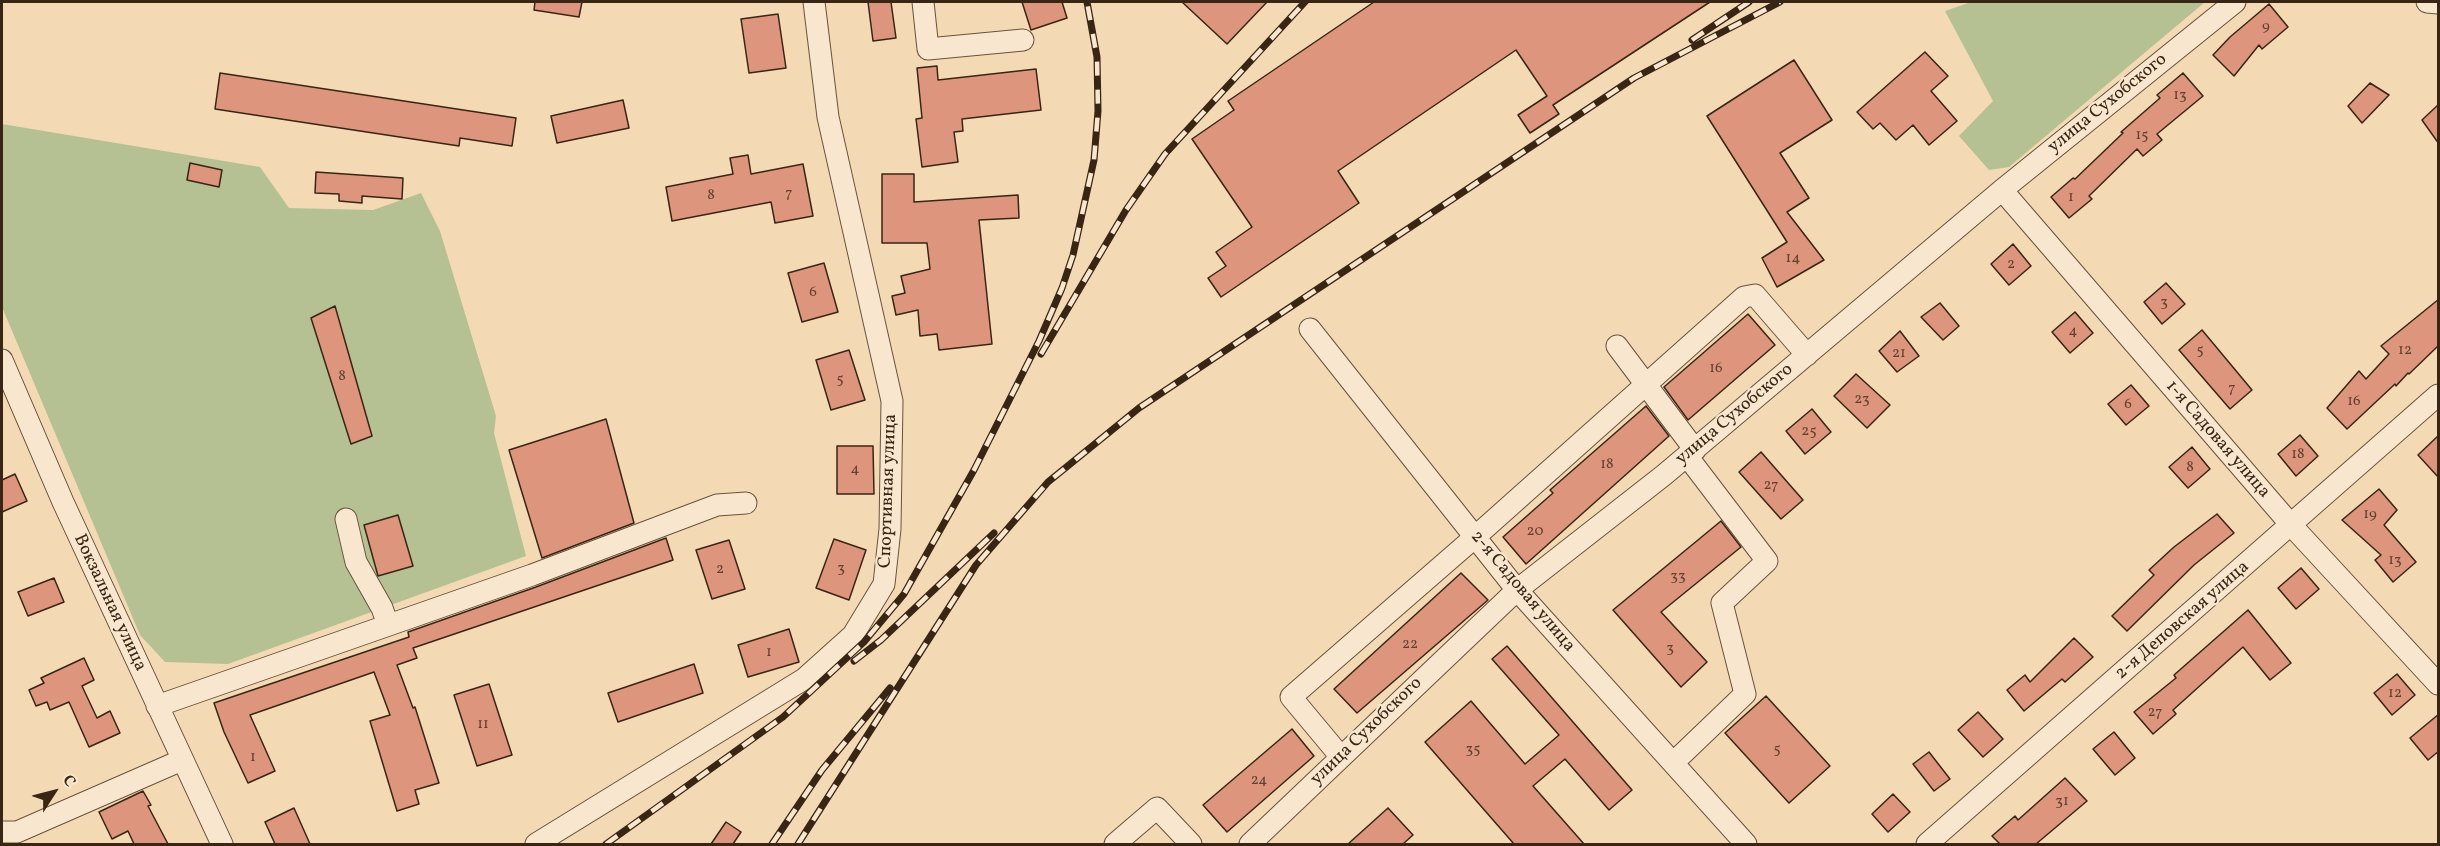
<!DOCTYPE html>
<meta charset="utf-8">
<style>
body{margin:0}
#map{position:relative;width:2440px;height:846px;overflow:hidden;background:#f4dab4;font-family:Vollkorn,serif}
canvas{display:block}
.frame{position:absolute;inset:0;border:3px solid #392514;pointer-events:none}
.north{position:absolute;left:24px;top:762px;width:60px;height:60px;-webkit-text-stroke:4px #f8e7ce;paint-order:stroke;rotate:54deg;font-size:16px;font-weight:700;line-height:24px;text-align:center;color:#392514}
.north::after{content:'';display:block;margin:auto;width:21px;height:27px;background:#392514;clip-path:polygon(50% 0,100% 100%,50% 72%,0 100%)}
</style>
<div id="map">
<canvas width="2440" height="846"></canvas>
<div class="frame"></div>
<div class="north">С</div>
</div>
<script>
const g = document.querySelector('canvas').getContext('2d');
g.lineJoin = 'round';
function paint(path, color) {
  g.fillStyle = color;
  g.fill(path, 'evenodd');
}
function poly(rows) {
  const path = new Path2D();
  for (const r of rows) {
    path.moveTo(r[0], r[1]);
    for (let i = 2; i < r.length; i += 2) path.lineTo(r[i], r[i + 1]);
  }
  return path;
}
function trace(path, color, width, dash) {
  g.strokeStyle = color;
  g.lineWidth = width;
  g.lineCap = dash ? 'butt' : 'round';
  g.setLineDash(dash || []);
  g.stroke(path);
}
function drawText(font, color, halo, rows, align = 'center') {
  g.font = font + ' Vollkorn,serif';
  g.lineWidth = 4.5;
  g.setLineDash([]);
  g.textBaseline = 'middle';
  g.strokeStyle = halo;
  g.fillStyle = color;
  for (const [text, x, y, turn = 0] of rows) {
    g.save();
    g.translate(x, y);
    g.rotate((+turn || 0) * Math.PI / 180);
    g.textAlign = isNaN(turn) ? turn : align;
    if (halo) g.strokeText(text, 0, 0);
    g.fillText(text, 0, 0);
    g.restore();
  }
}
paint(poly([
 [1971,2,2205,2,2009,167,1989,170,1959,136,1993,101,1945,11],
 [2,124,260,167,289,208,373,210,421,193,440,231,496,416,494,433,526,556,228,664,165,662,140,635,2,307]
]), '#b5c192');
const building = poly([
 [535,2,582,2,579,17,534,10,535,2],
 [868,2,891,2,896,38,873,41,868,2],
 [1022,2,1062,2,1067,18,1031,30,1022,2],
 [1182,2,1267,2,1227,44,1182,2],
 [1374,2,1710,2,1553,105,1559,114,1530,133,1518,115,1547,96,1516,50,1338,171,1359,203,1221,297,1208,278,1226,266,1216,252,1252,227,1192,139,1234,110,1228,101,1374,2],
 [2269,4,2288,27,2262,49,2259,45,2234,76,2213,55,2230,37,2269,4],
 [778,14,786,68,749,73,741,19,778,14],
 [1925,52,1948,76,1931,91,1957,121,1929,145,1913,125,1896,140,1880,123,1873,129,1857,112,1925,52],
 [1794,60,1832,120,1780,153,1809,198,1787,212,1824,260,1777,287,1762,258,1787,242,1707,116,1794,60],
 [937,66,938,80,1036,69,1041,110,962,119,963,131,954,132,958,162,922,167,916,119,922,118,917,68,937,66],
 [220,73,516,118,512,146,460,138,459,146,215,109,220,73],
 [2183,73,2203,96,2157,134,2162,140,2143,156,2137,149,2089,196,2092,199,2069,218,2051,197,2073,178,2075,179,2123,133,2121,132,2160,98,2157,95,2183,73],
 [2370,83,2389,95,2362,123,2348,106,2370,83],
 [623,100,629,128,557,143,551,116,623,100],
 [2439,104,2439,144,2422,120,2439,104],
 [748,155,751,174,803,164,813,216,775,223,771,202,672,221,666,187,733,174,730,158,748,155],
 [190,163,222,170,219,187,187,180,190,163],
 [316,172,403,178,402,199,362,196,362,203,339,201,339,194,315,193,316,172],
 [882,174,914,174,914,202,1018,195,1019,218,979,220,992,344,939,350,937,334,920,336,918,310,896,315,892,296,905,293,901,276,930,269,927,243,882,243,882,174],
 [2013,244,2031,266,2009,285,1991,264,2013,244],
 [824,263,838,312,802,322,788,273,824,263],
 [2166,283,2185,304,2162,324,2144,302,2166,283],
 [2439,299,2439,345,2409,374,2408,373,2396,386,2395,384,2347,429,2327,408,2359,371,2366,379,2389,354,2381,346,2439,299],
 [1940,303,1959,326,1943,340,1921,317,1940,303],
 [335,306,372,436,351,444,311,318,335,306],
 [2075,312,2093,333,2070,353,2052,332,2075,312],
 [1748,314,1775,345,1688,420,1664,387,1748,314],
 [2202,330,2252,390,2230,409,2179,350,2202,330],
 [1900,331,1919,356,1897,372,1879,351,1900,331],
 [849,350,865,400,831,410,816,360,849,350],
 [1856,374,1890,405,1867,428,1834,396,1856,374],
 [2131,385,2149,406,2126,425,2108,404,2131,385],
 [1646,406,1669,436,1526,564,1503,537,1553,493,1550,490,1646,406],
 [1812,409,1831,432,1805,454,1786,431,1812,409],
 [606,419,634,523,542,558,509,450,606,419],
 [2300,435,2318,456,2296,476,2278,454,2300,435],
 [2439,435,2439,478,2418,455,2439,435],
 [837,446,873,446,874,494,837,494,837,446],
 [2192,447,2210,469,2188,488,2169,467,2192,447],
 [1761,452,1803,500,1781,519,1739,472,1761,452],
 [15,474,27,501,2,512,2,480,15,474],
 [2379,489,2397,510,2384,525,2416,562,2393,582,2375,560,2381,555,2342,520,2379,489],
 [2217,514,2234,533,2194,565,2127,631,2112,616,2154,575,2149,570,2174,547,2217,514],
 [398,515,413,566,378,576,364,525,398,515],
 [1721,521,1741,547,1661,612,1707,662,1681,687,1613,610,1721,521],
 [666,538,673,560,413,648,417,658,397,665,413,708,415,707,439,783,415,790,419,804,397,811,370,721,390,715,374,672,250,715,275,771,248,783,224,732,214,703,409,637,408,632,536,587,666,538],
 [834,539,866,550,849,600,816,588,834,539],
 [729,540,745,589,712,599,696,550,729,540],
 [2301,568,2319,589,2296,609,2278,588,2301,568],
 [1461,573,1488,600,1357,713,1334,689,1461,573],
 [54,578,64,602,28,616,18,592,54,578],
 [2248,610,2291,663,2270,680,2243,647,2173,710,2176,714,2153,734,2134,712,2176,678,2174,675,2248,610],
 [789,629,799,662,748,677,738,645,789,629],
 [2074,638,2093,657,2065,682,2062,679,2024,711,2007,690,2025,675,2030,682,2074,638],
 [1507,646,1632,790,1609,810,1565,759,1533,786,1584,844,1514,844,1425,742,1471,701,1525,764,1559,735,1492,659,1507,646],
 [84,658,94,680,82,686,97,718,110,711,120,733,89,747,69,702,50,710,47,702,36,706,29,690,44,683,41,678,84,658],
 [694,664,703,693,618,722,608,693,694,664],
 [2397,674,2415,695,2392,715,2374,693,2397,674],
 [489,684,512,755,477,766,454,695,489,684],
 [1766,696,1830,766,1789,803,1725,733,1766,696],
 [1978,712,2003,739,1983,757,1958,730,1978,712],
 [2439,714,2439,751,2428,760,2410,738,2439,714],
 [1292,729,1314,756,1227,832,1203,805,1292,729],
 [2114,732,2135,758,2115,775,2093,749,2114,732],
 [1929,752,1950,779,1934,791,1913,764,1929,752],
 [2065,778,2087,801,2036,844,2000,844,1992,836,2015,816,2018,820,2065,778],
 [143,791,151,805,148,806,168,844,134,844,128,831,112,839,99,812,143,791],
 [1893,794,1910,812,1888,832,1872,814,1893,794],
 [294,808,310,844,275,844,265,822,294,808],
 [1388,808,1413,835,1403,844,1348,844,1388,808],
 [726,822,741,832,733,844,711,844,726,822]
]);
paint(building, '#dd957d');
trace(building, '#392514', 1.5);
const minor = poly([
 [923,2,928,49,1023,40],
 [2427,2,2438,3],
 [2002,190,2292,526,2438,684],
 [1310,329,1517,590,1746,844],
 [1617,346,1695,450],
 [2,360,63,502,222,844],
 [346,519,356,562,382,608,388,625],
 [157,706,532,575,717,505,746,503],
 [1341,757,1291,697,1475,537,1744,297,1755,295,1807,355],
 [1673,763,1745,694,1722,603,1767,561,1687,456],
 [2,832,17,832,182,760],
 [536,844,804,679,853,635,884,584,890,529,892,401,828,117,814,2],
 [1115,844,1157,808,1191,844],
 [1250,844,1517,590,1664,475,2002,190,2235,2],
 [1927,844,2438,395]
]);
trace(minor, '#68523c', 23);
trace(minor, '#f8e7ce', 21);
const rail = poly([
 [1692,40,1749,2],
 [1041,354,1126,210,1165,154,1305,2],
 [854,661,881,640,994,533],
 [606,844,783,717,864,642,904,594,974,470,1039,341,1062,288,1073,255,1094,160,1098,111,1097,57,1087,2],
 [772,844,822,770,890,688],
 [798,844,976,565,1048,482,1139,408,1634,78,1780,2]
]);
trace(rail, '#392514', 7);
trace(rail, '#f8e7ce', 4.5, [14]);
drawText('15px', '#62412e', null, [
 ["9",2266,27],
 ["13",2180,96],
 ["15",2142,136],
 ["7",789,194],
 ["8",711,196],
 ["1",2071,198],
 ["14",1793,259],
 ["2",2011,265],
 ["6",813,293],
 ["3",2164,303],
 ["4",2073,332],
 ["5",2200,351],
 ["12",2405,351],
 ["21",1899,354],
 ["16",1716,369],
 ["8",342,377],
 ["5",840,380],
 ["7",2232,389],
 ["23",1862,400],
 ["16",2354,402],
 ["6",2128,405],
 ["25",1809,432],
 ["18",2298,455],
 ["18",1607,465],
 ["8",2190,468],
 ["4",855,470],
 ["27",1771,486],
 ["19",2370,515],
 ["20",1535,532],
 ["13",2395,561],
 ["3",841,569],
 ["2",720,570],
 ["33",1678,577],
 ["22",1410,645],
 ["3",1670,649],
 ["1",769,653],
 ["12",2395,694],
 ["27",2155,713],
 ["11",483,725],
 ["35",1473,750],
 ["5",1777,750],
 ["1",253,758],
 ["24",1259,781],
 ["31",2062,802]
]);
drawText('18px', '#392514', '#f8e7ce', [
 ["улица Сухобского",2108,104,-39],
 ["улица Сухобского",1735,415,-40],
 ["1-я Садовая улица",2217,440,49],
 ["Спортивная улица",889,491,-88],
 ["2-я Садовая улица",1522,592,50],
 ["Вокзальная улица",109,603,65],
 ["2-я Деповская улица",2183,621,-41],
 ["улица Сухобского",1367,732,-44]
]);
</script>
